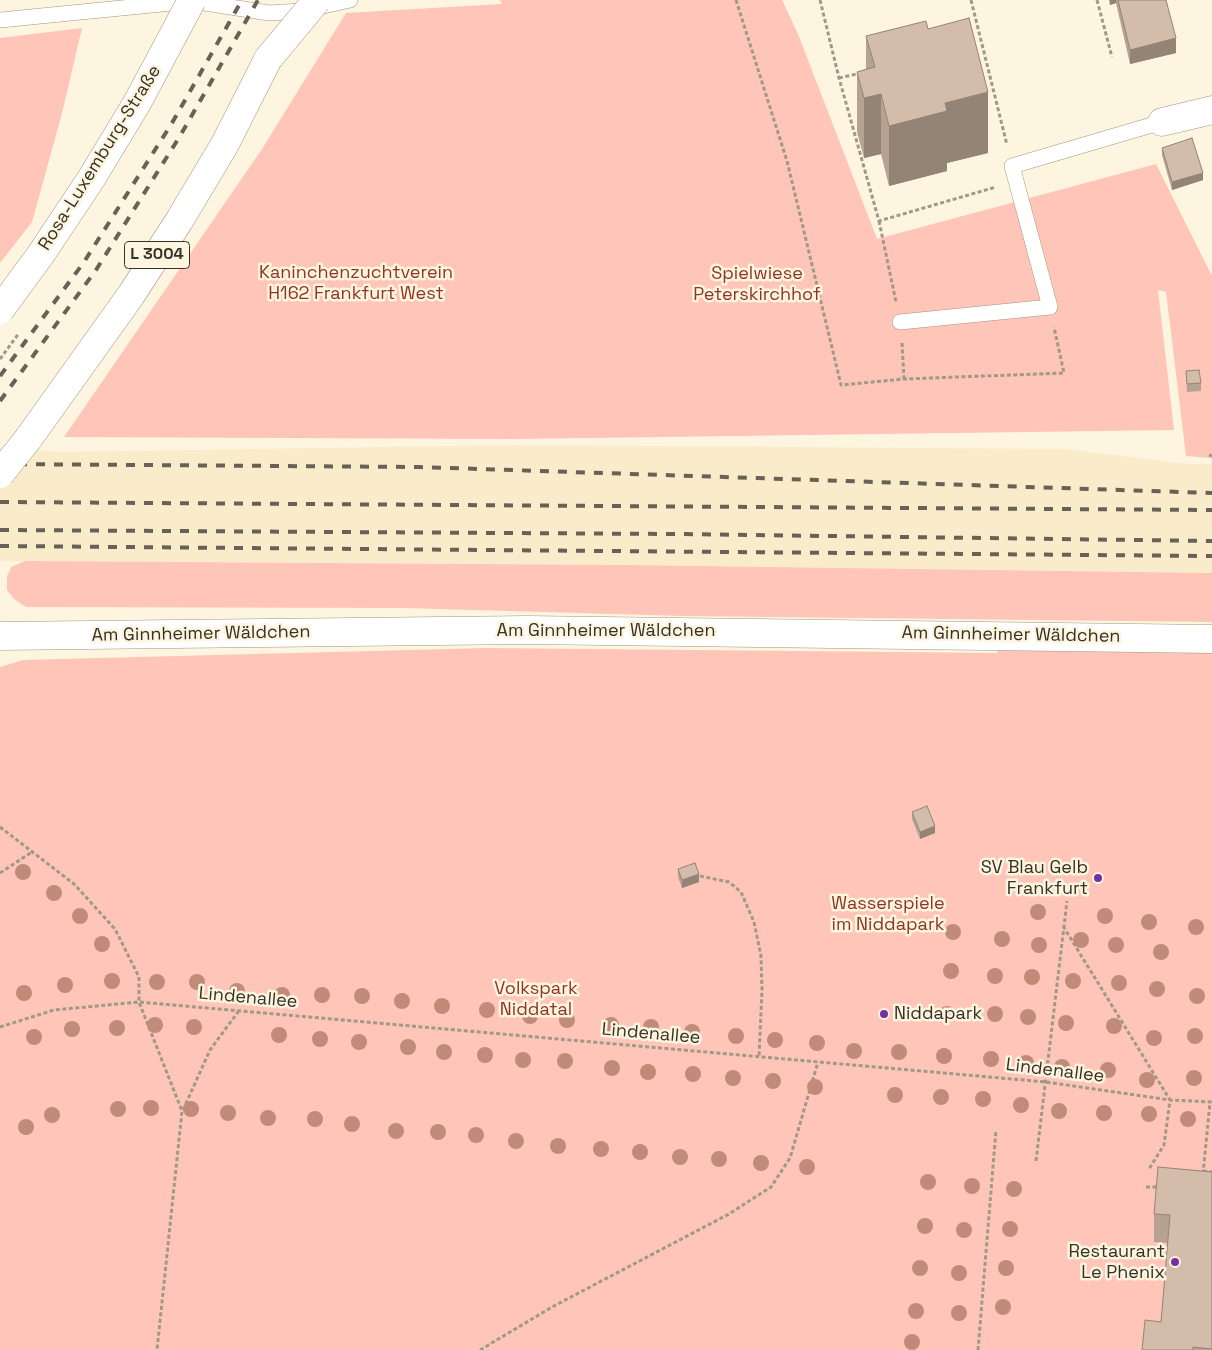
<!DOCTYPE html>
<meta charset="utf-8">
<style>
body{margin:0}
canvas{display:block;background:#fdf5df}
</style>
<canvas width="1212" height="1350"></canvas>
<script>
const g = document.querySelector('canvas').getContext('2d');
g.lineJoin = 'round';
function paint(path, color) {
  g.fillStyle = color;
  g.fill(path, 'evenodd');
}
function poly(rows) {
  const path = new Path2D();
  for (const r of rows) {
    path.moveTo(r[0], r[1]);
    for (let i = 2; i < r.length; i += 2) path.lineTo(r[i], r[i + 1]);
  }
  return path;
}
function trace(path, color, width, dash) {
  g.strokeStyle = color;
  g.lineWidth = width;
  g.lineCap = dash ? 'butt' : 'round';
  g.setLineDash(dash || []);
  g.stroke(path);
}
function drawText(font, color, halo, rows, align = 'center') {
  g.font = font + ' "Space Grotesk",sans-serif';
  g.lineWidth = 5;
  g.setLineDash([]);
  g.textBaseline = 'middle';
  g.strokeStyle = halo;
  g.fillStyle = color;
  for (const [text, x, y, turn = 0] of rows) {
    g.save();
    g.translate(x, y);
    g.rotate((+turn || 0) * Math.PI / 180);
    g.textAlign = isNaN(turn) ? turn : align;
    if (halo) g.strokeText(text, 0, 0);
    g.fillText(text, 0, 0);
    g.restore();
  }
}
paint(poly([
 [512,445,1065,449,1187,464,1212,464,1212,573,624,565,0,561,0,448,58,452]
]), '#faecca');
paint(poly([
 [500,0,782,0,798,34,877,239,1156,164,1212,276,1212,458,1186,456,1166,292,1158,290,1174,430,513,439,64,437,262,149,346,13,502,4],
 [82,28,62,113,32,222,0,263,0,38],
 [25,561,624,565,1212,573,1212,622,683,616,404,608,26,607,14,599,7,590,7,577,11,567],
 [998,640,1212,647,1212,1350,0,1350,0,667,23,660,487,648,997,653]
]), '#ffc5b8');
const lane = poly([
 [0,20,192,1,269,13,301,11,350,0],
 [900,322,1050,307,1012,166,1162,122]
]);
const street = poly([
 [1162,122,1212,110],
 [0,636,527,630,1212,639]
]);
const highway = poly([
 [28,439,131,295,179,221,225,144,268,59]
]);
trace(lane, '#a0977e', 16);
trace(street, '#a0977e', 29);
trace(highway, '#a0977e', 29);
trace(poly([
 [736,0,787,161,841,385,904,379,1064,373,1054,327],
 [820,0,839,78,879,221,996,187],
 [971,0,1007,145],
 [1097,0,1112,57],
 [839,78,861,73],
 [879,221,896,302],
 [902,343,904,379],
 [1209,455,1212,456],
 [0,827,74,884,115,929,139,977,139,1002,182,1111,157,1350],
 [0,873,32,852],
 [700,876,729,882,741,892,754,922,761,956,762,990,759,1057],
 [1063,926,1170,1100,1164,1145,1149,1169],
 [0,1027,54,1010,139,1002,1046,1082,1170,1100,1212,1102],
 [183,1110,210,1050,238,1012],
 [1036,1161,1067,901],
 [1203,1171,1212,1172],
 [1203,1174,1210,1102],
 [1146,1187,1159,1187],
 [480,1350,552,1307,729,1214,771,1187,790,1158,818,1062],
 [978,1350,996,1130]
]), '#a09989', 3, [4, 2.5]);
trace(lane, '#fff', 15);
trace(street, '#fff', 28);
trace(highway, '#fff', 28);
trace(poly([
 [0,376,84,262,172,123,242,0],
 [0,401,96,270,180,136,258,0],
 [0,464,419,467,1212,493],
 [0,502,1212,510],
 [0,530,675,534,1212,541],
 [0,546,1212,556]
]), '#676255', 4, [9, 9]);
const highwayBridge = poly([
 [268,59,317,0],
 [0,310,41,254,91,179,137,103,192,0],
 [0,474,28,439]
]);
trace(highwayBridge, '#a0977e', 29, []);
trace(poly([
 [0,359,19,333]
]), '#a09989', 3, [4, 2.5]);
trace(highwayBridge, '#fff', 28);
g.fillStyle = '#c08b78';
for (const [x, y] of [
 [23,872],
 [54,893],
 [1038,912],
 [80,916],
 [1105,916],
 [1149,922],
 [1196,927],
 [953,932],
 [1002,939],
 [1081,940],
 [102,944],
 [1039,945],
 [1116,945],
 [1161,952],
 [951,971],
 [995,976],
 [1032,977],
 [112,981],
 [1073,981],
 [157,982],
 [197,982],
 [1119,983],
 [65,985],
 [1157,989],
 [237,991],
 [24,993],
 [282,995],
 [322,995],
 [362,996],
 [1197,996],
 [402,1001],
 [442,1006],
 [487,1010],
 [947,1014],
 [995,1014],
 [530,1016],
 [1028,1017],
 [567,1020],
 [1066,1023],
 [155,1025],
 [611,1025],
 [1114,1026],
 [194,1027],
 [651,1027],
 [117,1028],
 [72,1029],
 [692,1032],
 [279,1035],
 [736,1036],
 [1195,1036],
 [34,1037],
 [1154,1038],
 [320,1039],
 [775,1040],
 [359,1042],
 [817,1043],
 [408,1047],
 [854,1051],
 [444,1052],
 [899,1052],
 [485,1055],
 [944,1056],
 [991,1059],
 [523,1060],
 [565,1061],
 [1026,1063],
 [1062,1067],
 [612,1068],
 [1108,1070],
 [648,1072],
 [693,1074],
 [733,1078],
 [1194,1078],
 [1147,1080],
 [773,1081],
 [815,1087],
 [895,1095],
 [941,1097],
 [983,1099],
 [1021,1105],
 [151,1108],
 [118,1109],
 [191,1109],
 [1059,1111],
 [228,1113],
 [1104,1113],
 [1149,1114],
 [52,1115],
 [268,1118],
 [315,1119],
 [1188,1119],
 [352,1124],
 [26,1127],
 [396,1131],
 [438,1132],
 [476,1135],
 [516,1141],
 [558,1146],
 [601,1149],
 [640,1152],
 [680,1157],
 [719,1159],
 [761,1163],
 [807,1167],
 [928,1182],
 [972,1186],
 [1014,1189],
 [925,1226],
 [1010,1229],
 [964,1230],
 [920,1268],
 [1006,1268],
 [959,1273],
 [1003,1307],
 [916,1311],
 [959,1313],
 [912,1342]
]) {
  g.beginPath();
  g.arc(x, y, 8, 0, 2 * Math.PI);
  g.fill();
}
paint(poly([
 [1109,0,1166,0,1176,53,1130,64,1116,3,1110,5],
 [928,29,988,153,947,163,947,171,889,186,881,154,864,158,857,132,857,72,866,69,866,36],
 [1162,148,1203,180,1172,190,1162,155],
 [1186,371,1201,383,1201,391,1187,392],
 [912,812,935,833,920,839,912,819],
 [678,869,699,882,682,888,678,877],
 [1212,1172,1212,1350,1142,1350,1161,1322,1168,1243,1154,1242,1154,1214]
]), '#b5a291');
paint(poly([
 [1110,0,1116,0,1116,3,1110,5],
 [1176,38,1176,53,1130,64,1130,50],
 [988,92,988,153,947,163,947,171,889,186,889,126,945,103],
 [881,94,881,154,864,158,864,98],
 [1203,173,1203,180,1172,190,1172,182],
 [935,826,935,833,920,839,920,832],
 [699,874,699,882,682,888,682,880]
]), '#948476');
const building = poly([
 [1118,0,1166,0,1176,38,1130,50,1118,0],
 [969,18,988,92,945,103,947,111,889,126,881,94,864,98,857,72,875,67,866,36,926,21,928,29,969,18],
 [1192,138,1203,173,1172,182,1162,148,1192,138],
 [1199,370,1201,383,1187,384,1186,371,1199,370],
 [927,806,935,826,920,832,912,812,927,806],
 [695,863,699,874,682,880,678,869,695,863],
 [1158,1167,1212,1172,1212,1349,1193,1347,1193,1350,1142,1350,1145,1320,1161,1322,1170,1215,1154,1214,1158,1167]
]);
paint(building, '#d3bca9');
trace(building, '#948476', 1);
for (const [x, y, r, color] of [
 [1098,878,5,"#742fa2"],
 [884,1014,5,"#742fa2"],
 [1175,1262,5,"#742fa2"]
]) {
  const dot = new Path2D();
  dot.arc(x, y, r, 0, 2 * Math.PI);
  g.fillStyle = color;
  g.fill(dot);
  trace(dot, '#fdf5df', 2);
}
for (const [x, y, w] of [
 [157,255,65]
]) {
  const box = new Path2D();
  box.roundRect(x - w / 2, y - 13.5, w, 27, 4);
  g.fillStyle = '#fdf5df';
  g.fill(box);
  trace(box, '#353127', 1);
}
drawText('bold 16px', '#353127', null, [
 ["L 3004",157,255]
]);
drawText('18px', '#353127', '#fdf5df', [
 ["Rosa-Luxemburg-Straße",100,158,-58],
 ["Am Ginnheimer Wäldchen",606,631],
 ["Am Ginnheimer Wäldchen",201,634,-1],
 ["Am Ginnheimer Wäldchen",1011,635,1],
 ["Lindenallee",248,998,5],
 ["Lindenallee",651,1034,5],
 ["Lindenallee",1055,1071,7]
]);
drawText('18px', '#8e3423', '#fdf5df', [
 ["Kaninchenzuchtverein",356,273],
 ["H162 Frankfurt West",356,294],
 ["Spielwiese",757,274],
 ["Peterskirchhof",757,295],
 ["Wasserspiele",888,904],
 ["im Niddapark",888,925],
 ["Volkspark",536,989],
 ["Niddatal",536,1010]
]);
drawText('18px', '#353127', '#fdf5df', [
 ["SV Blau Gelb",1088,868],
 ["Frankfurt",1088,889],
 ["Niddapark",894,1014,"left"],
 ["Restaurant",1165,1252],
 ["Le Phenix",1165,1273]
], 'right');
</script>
